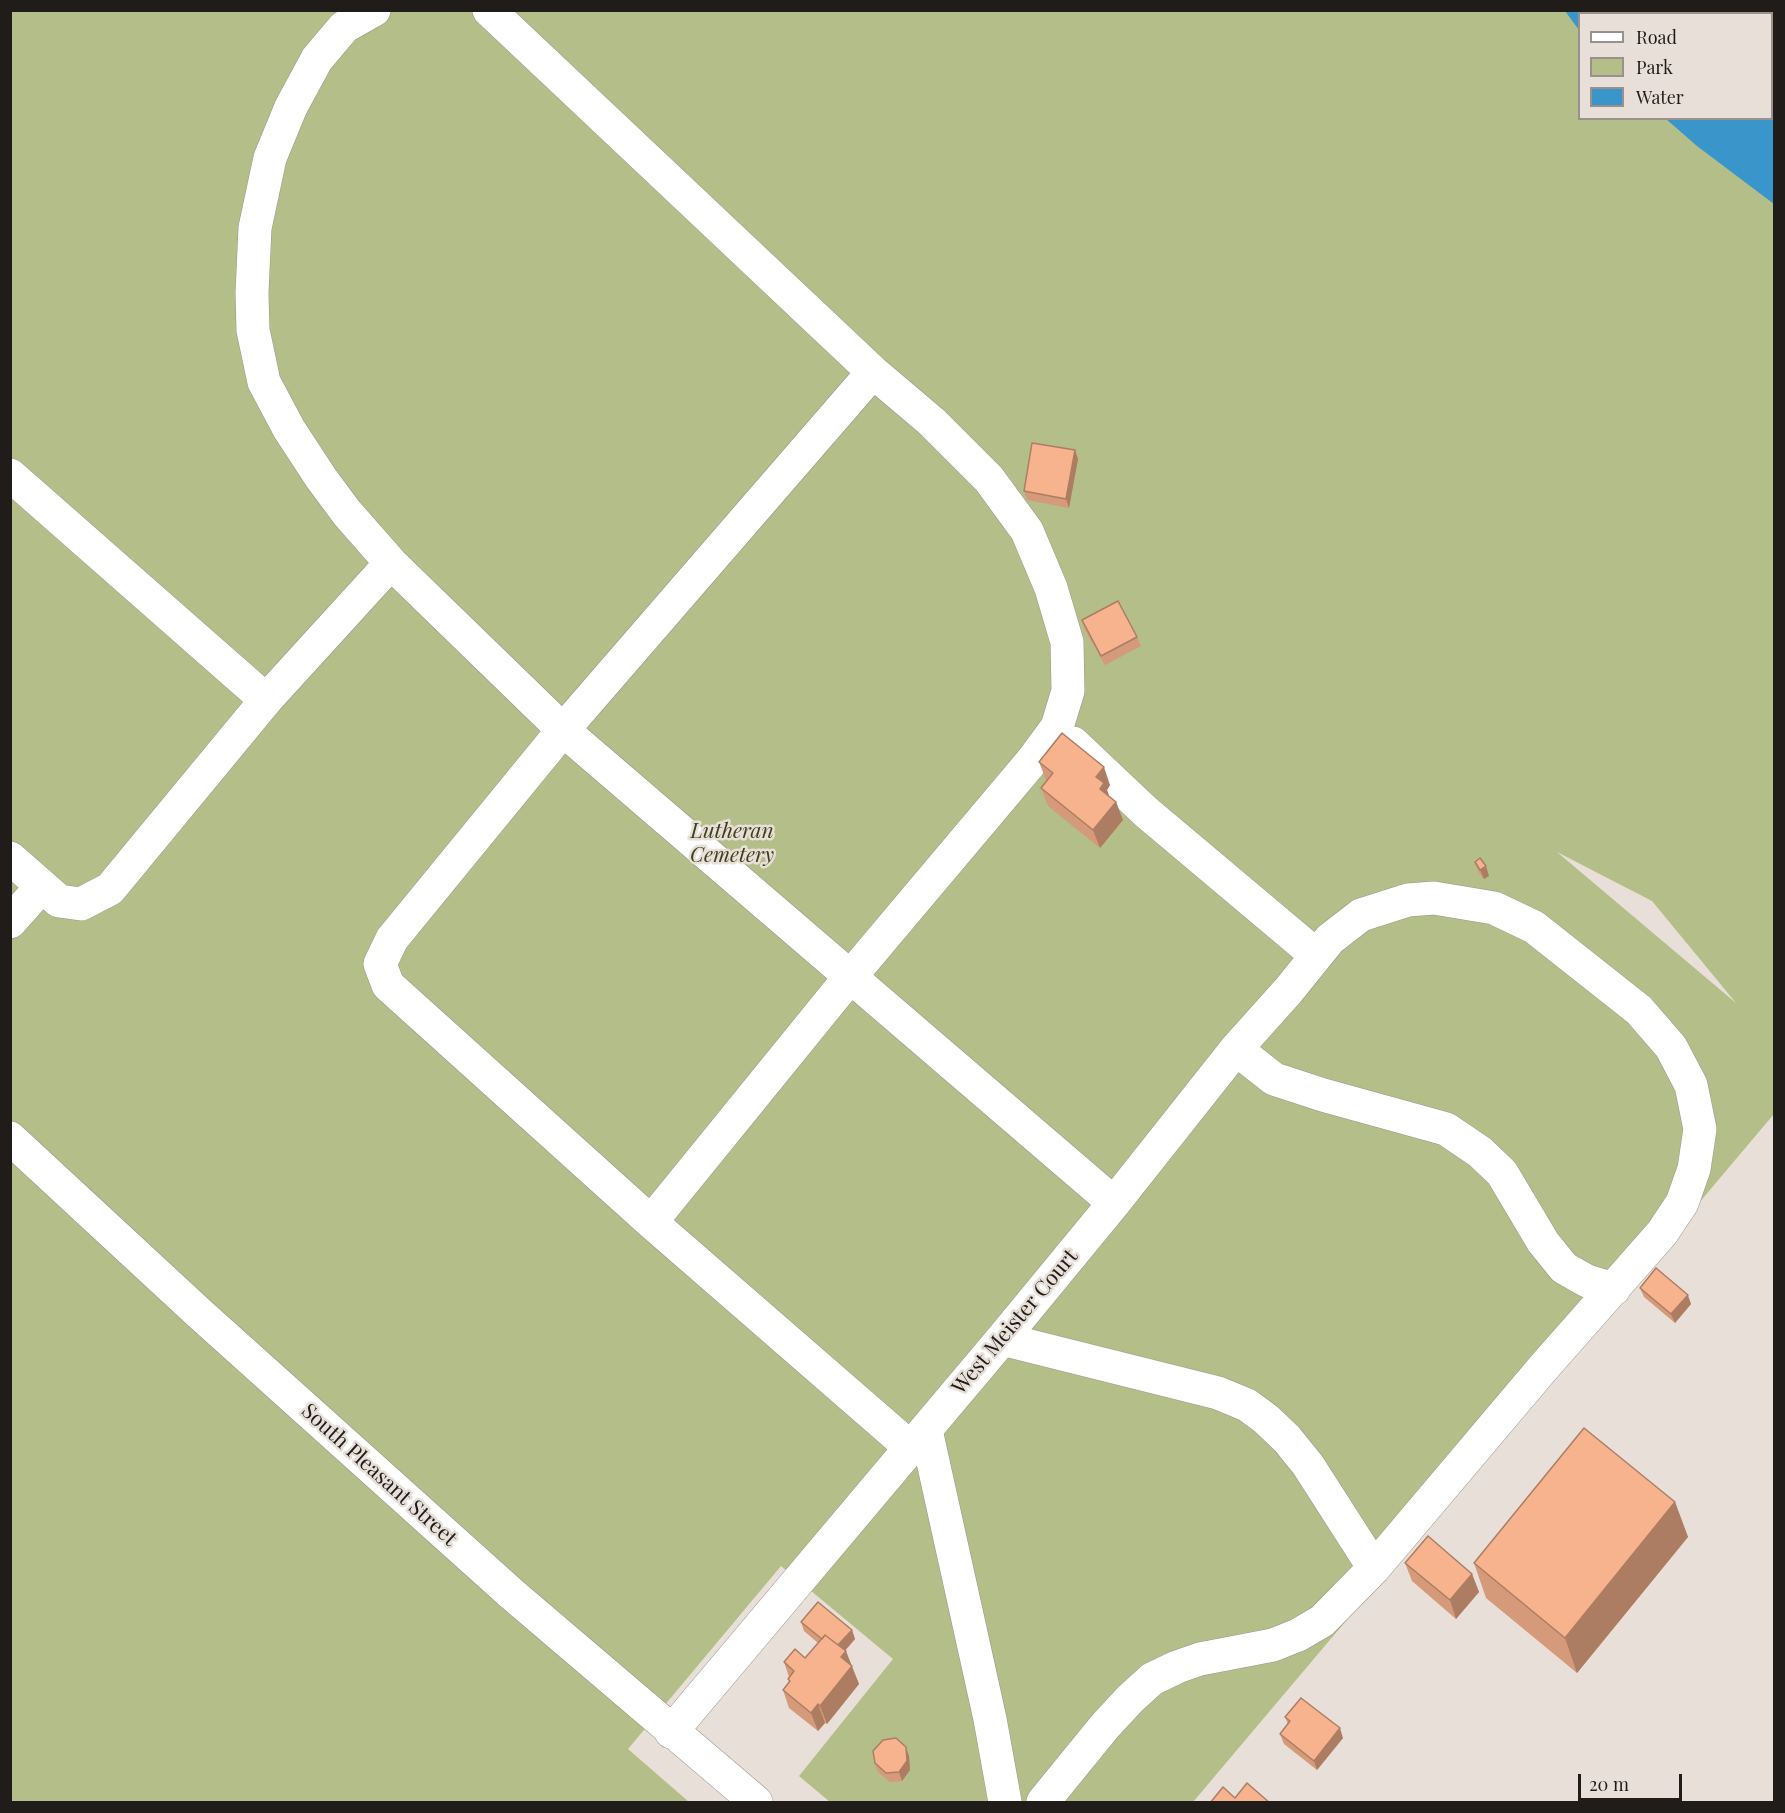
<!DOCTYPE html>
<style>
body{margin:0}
#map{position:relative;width:1785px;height:1813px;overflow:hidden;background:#e9dfd9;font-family:"Playfair Display",serif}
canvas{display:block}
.frame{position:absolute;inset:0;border:12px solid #201c1a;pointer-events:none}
.legend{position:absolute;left:1578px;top:12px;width:195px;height:108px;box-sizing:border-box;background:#e9dfd9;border:2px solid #99918d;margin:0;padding:8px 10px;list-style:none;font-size:18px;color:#201c1a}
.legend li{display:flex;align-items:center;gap:12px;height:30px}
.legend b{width:30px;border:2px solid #99918d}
.scale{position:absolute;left:1578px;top:1774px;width:104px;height:27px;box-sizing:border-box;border:3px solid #201c1a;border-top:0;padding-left:8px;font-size:18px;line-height:21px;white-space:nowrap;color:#201c1a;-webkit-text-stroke:4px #e9dfd9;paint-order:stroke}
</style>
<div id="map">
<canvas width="1785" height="1813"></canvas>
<div class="frame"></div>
<ul class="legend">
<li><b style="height:8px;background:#fff"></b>Road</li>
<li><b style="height:16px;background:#b3be88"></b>Park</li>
<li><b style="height:16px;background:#3a96ca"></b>Water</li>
</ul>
<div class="scale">20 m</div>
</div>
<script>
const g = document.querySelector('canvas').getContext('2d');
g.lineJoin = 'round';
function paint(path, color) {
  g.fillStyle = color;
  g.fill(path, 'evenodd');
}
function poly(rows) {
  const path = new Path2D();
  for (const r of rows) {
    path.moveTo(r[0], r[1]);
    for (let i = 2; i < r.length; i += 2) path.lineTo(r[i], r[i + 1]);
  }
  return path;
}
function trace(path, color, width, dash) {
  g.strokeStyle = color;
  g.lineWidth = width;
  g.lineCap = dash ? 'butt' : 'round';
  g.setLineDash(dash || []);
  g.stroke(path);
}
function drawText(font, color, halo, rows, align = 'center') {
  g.font = font + ' "Playfair Display",serif';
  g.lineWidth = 5;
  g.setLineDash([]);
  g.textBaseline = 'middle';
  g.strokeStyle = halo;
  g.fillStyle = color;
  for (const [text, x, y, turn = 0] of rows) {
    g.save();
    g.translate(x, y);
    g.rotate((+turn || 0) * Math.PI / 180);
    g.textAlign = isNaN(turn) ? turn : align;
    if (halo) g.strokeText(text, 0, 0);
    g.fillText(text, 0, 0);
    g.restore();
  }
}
paint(poly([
 [11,11,1774,11,1774,1114,1193,1802,830,1802,799,1776,893,1659,781,1566,628,1749,689,1802,11,1802],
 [1580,14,1772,14,1772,118,1580,118],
 [1557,852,1652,901,1736,1003]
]), '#b3be88');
paint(poly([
 [1711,10,1714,13,1580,14,1579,30,1565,11],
 [1772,88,1774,91,1774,204,1697,146,1666,119,1772,118]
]), '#3a96ca');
const minor = poly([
 [374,10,344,27,317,59,291,107,270,158,255,228,252,293,253,330,264,382,289,429,321,478,347,513,391,563,563,730,1114,1203],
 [489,10,873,372,932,422,989,479,1027,531,1051,588,1067,642,1068,691,1057,727,1032,761,850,977,651,1222],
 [873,372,563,730,392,939,380,964,388,985,651,1222,911,1448],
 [10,475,266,700],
 [1073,743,1146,812,1316,955],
 [10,858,59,901,81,904,110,889,266,700,391,563],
 [10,922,42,886],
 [1236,1049,1274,1079,1323,1095,1446,1129,1480,1152,1502,1173,1543,1242,1564,1268,1587,1281,1614,1289],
 [10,1138,199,1313,513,1595,756,1802],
 [1002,1339,1218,1393,1247,1405,1266,1419,1287,1439,1308,1465,1374,1568],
 [926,1430,990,1719,1005,1802],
 [671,1732,1002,1339,1114,1203,1236,1049,1288,991,1330,939,1361,915,1408,900,1434,898,1494,908,1534,927,1639,1010,1671,1047,1691,1085,1700,1129,1694,1169,1682,1203,1662,1233,1543,1368,1374,1568,1322,1621,1298,1635,1273,1645,1200,1659,1177,1667,1152,1679,1130,1699,1105,1726,1043,1802]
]);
trace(minor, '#9e948f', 34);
trace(minor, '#fff', 33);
paint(poly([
 [1075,450,1078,459,1069,508,1027,500,1024,491],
 [1082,620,1137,637,1141,646,1105,665,1085,630],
 [1039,762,1110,785,1107,790,1109,796,1116,802,1123,820,1100,848,1048,806,1041,788,1047,781,1046,780],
 [1475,862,1489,876,1484,879,1478,871],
 [1640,1288,1691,1304,1675,1323,1644,1297],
 [1675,1502,1688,1537,1577,1673,1486,1598,1474,1563],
 [1405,1563,1472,1574,1479,1592,1456,1619,1412,1581],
 [801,1622,852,1630,855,1639,845,1651,859,1684,827,1724,825,1723,818,1731,789,1708,783,1690,789,1682,788,1679,789,1677,784,1662,805,1658,818,1643,804,1631],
 [1285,1717,1343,1738,1317,1770,1284,1744,1280,1734,1288,1724],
 [909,1756,910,1770,902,1781,890,1782,878,1772,875,1763]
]), '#d49a7a');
paint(poly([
 [1075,450,1078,459,1069,508,1066,499],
 [1104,767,1110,785,1107,790,1111,801,1107,807,1096,777],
 [1116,802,1123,820,1100,848,1093,830],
 [1486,866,1489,876,1484,879,1480,870],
 [1688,1295,1691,1304,1675,1323,1671,1314],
 [1675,1502,1688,1537,1577,1673,1565,1638],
 [1472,1574,1479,1592,1456,1619,1450,1600],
 [852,1630,855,1639,840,1656,837,1646],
 [846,1651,859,1684,827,1724,820,1706,841,1657],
 [818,1704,825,1723,818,1731,811,1713],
 [1340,1728,1343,1738,1317,1770,1314,1761],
 [906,1747,909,1756,910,1770,902,1781,899,1772]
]), '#ac7d63');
const building = poly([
 [1032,443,1075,450,1066,499,1024,491,1032,443],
 [1118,601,1137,637,1101,656,1082,620,1118,601],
 [1062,733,1104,767,1096,777,1104,783,1100,789,1116,802,1093,830,1041,788,1053,773,1039,762,1062,733],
 [1480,858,1486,866,1480,870,1475,862,1480,858],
 [1656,1268,1688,1295,1671,1314,1640,1288,1656,1268],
 [1584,1428,1675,1502,1565,1638,1474,1563,1584,1428],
 [1428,1536,1472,1574,1450,1600,1405,1563,1428,1536],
 [818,1602,852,1630,838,1645,825,1635,822,1639,801,1622,818,1602],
 [825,1635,846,1651,841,1657,852,1666,820,1706,818,1704,811,1713,783,1690,790,1681,788,1679,794,1671,784,1662,795,1649,805,1658,825,1635],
 [1301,1698,1340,1728,1314,1761,1280,1734,1290,1721,1285,1717,1301,1698],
 [896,1738,906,1747,907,1761,899,1772,886,1773,875,1763,873,1751,883,1740,896,1738],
 [1247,1783,1270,1803,1210,1803,1223,1787,1235,1798,1247,1783]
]);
paint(building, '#f6b38e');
trace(building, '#ac7d63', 1.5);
drawText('italic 21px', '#3c421c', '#e9dfd9', [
 ["Lutheran",732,831],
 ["Cemetery",732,855]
]);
drawText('21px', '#201c1a', '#e9dfd9', [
 ["West Meister Court",1015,1322,-50],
 ["South Pleasant Street",379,1475,42]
]);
</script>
